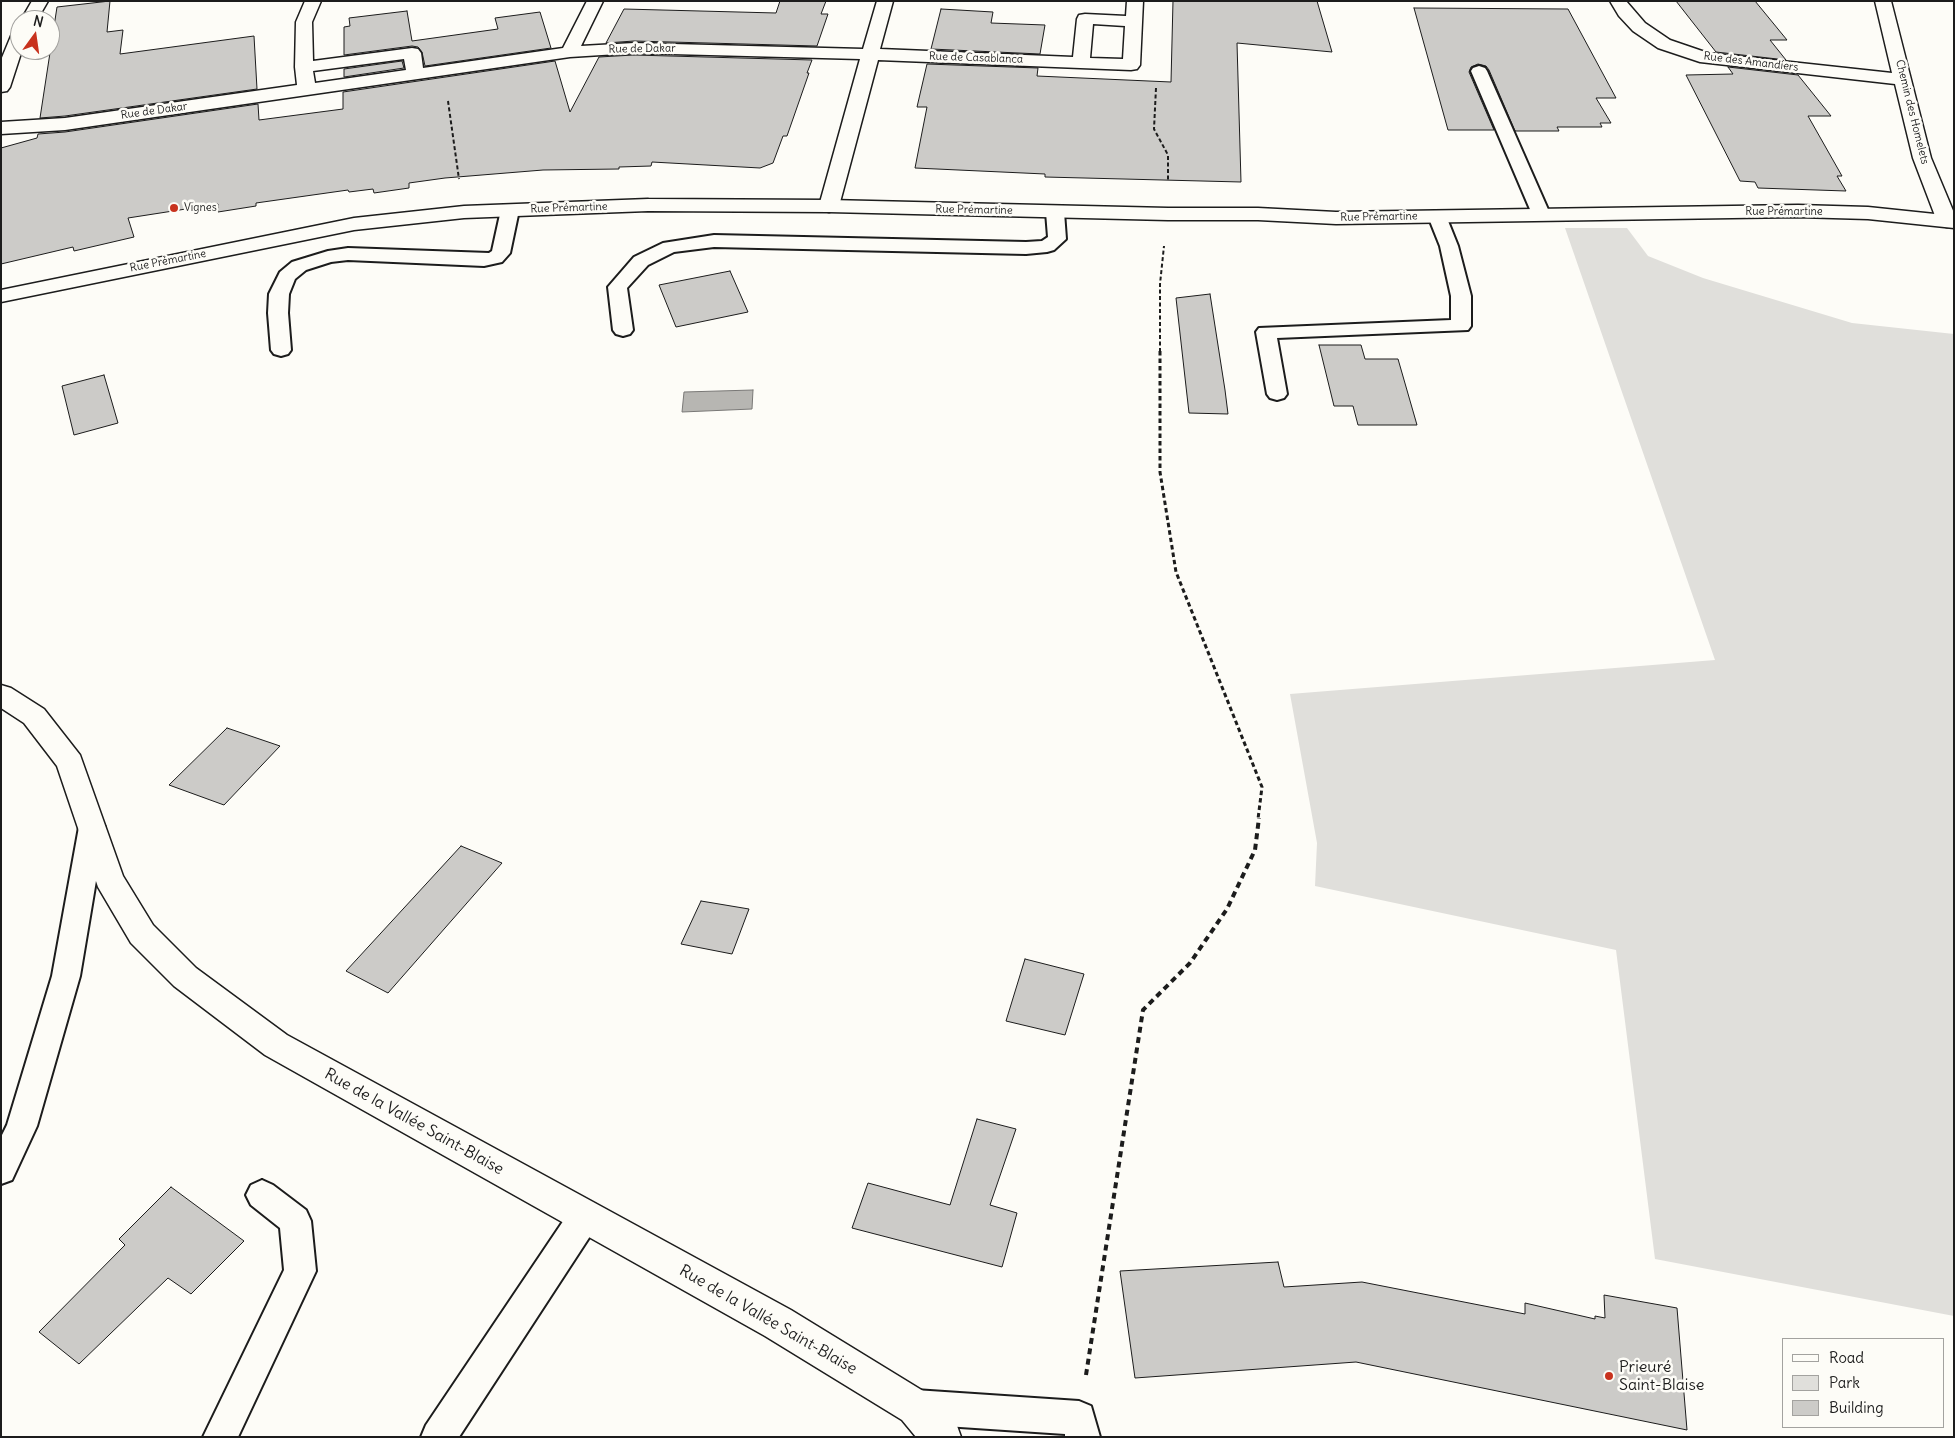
<!DOCTYPE html>
<meta charset="utf-8">
<style>
body{margin:0}
#map{position:relative;width:1955px;height:1438px;overflow:hidden;background:#fdfcf7;font-family:Delius,sans-serif}
canvas{display:block}
.frame{position:absolute;inset:0;border:2px solid #1c1c1c;pointer-events:none}
.legend{position:absolute;left:1782px;top:1338px;width:162px;height:90px;box-sizing:border-box;background:#fdfcf7;border:1px solid #a3a29f;margin:0;padding:6px 9px;list-style:none;font-size:15px;color:#1c1c1c}
.legend li{display:flex;align-items:center;gap:10px;height:25px}
.legend b{width:25px;border:1px solid #a3a29f}
.north{position:absolute;left:10px;top:10px;width:50px;height:50px;box-sizing:border-box;background:#fdfcf7;border:1px solid #a3a29f;border-radius:50%;rotate:14deg;font-size:14px;font-weight:700;line-height:20px;text-align:center;color:#1c1c1c}
.north::after{content:'';display:block;margin:auto;width:18px;height:22px;background:#c8321e;clip-path:polygon(50% 0,100% 100%,50% 72%,0 100%)}
</style>
<div id="map">
<canvas width="1955" height="1438"></canvas>
<div class="frame"></div>
<ul class="legend">
<li><b style="height:6px;background:#fdfcf7"></b>Road</li>
<li><b style="height:14px;background:#e0dfdb"></b>Park</li>
<li><b style="height:14px;background:#cccbc8"></b>Building</li>
</ul>
<div class="north">N</div>
</div>
<script>
const g = document.querySelector('canvas').getContext('2d');
g.lineJoin = 'round';
function paint(path, color) {
  g.fillStyle = color;
  g.fill(path, 'evenodd');
}
function poly(rows) {
  const path = new Path2D();
  for (const r of rows) {
    path.moveTo(r[0], r[1]);
    for (let i = 2; i < r.length; i += 2) path.lineTo(r[i], r[i + 1]);
  }
  return path;
}
function trace(path, color, width, dash) {
  g.strokeStyle = color;
  g.lineWidth = width;
  g.lineCap = dash ? 'butt' : 'round';
  g.setLineDash(dash || []);
  g.stroke(path);
}
function drawText(font, color, halo, rows, align = 'center') {
  g.font = font + ' Delius,sans-serif';
  g.lineWidth = 5;
  g.setLineDash([]);
  g.textBaseline = 'middle';
  g.strokeStyle = halo;
  g.fillStyle = color;
  for (const [text, x, y, turn = 0] of rows) {
    g.save();
    g.translate(x, y);
    g.rotate((+turn || 0) * Math.PI / 180);
    g.textAlign = isNaN(turn) ? turn : align;
    if (halo) g.strokeText(text, 0, 0);
    g.fillText(text, 0, 0);
    g.restore();
  }
}
paint(poly([
 [1565,228,1627,228,1648,256,1703,278,1852,323,1954,334,1954,1316,1655,1259,1616,950,1315,886,1317,843,1290,694,1715,660]
]), '#e0dfdb');
const water = poly([
 [753,390,752,409,682,412,684,392,753,390]
]);
paint(water, '#b7b6b2');
trace(water, '#797876', 1);
const building = poly([
 [110,1,107,32,123,30,120,54,254,36,257,89,65,116,40,118,57,7,110,1],
 [780,1,826,1,821,14,828,14,817,46,634,41,606,43,624,9,776,13,780,1],
 [1173,1,1317,1,1332,52,1237,43,1241,182,1045,177,1045,174,915,168,927,107,917,107,927,64,1038,68,1037,76,1171,82,1173,1],
 [1676,1,1755,1,1787,40,1770,40,1786,60,1716,52,1676,1],
 [1414,8,1568,9,1616,98,1596,98,1611,123,1600,123,1602,127,1557,127,1559,131,1515,131,1489,70,1486,66,1478,64,1471,67,1469,72,1494,130,1448,130,1414,8],
 [941,9,993,12,991,23,1045,25,1040,54,931,49,941,9],
 [407,11,412,41,498,29,495,18,540,12,551,48,425,66,422,52,418,47,412,46,344,55,344,27,350,26,349,18,407,11],
 [634,55,812,60,807,73,809,73,787,136,783,136,773,163,760,168,652,162,651,166,619,167,619,169,543,170,445,178,409,183,409,188,374,193,373,189,349,192,348,190,256,203,256,206,218,212,218,204,128,218,134,237,74,251,73,247,1,264,1,148,37,138,38,134,65,132,258,104,259,120,343,109,343,92,555,61,570,112,599,57,634,55],
 [402,61,404,68,344,77,344,69,402,61],
 [1728,67,1798,75,1831,116,1808,116,1842,176,1837,176,1846,191,1758,188,1755,182,1740,181,1686,75,1733,74,1728,67],
 [730,271,748,312,676,327,659,285,730,271],
 [1210,294,1225,390,1228,414,1189,413,1176,298,1210,294],
 [1319,345,1361,345,1365,359,1398,359,1417,425,1358,425,1353,406,1334,406,1319,345],
 [104,375,118,423,74,435,62,386,104,375],
 [227,728,280,746,224,805,169,785,227,728],
 [461,846,502,863,388,993,346,971,461,846],
 [701,901,749,909,732,954,681,944,701,901],
 [1025,959,1084,974,1065,1035,1006,1021,1025,959],
 [977,1119,1016,1129,990,1205,1017,1213,1002,1267,852,1228,868,1183,950,1205,977,1119],
 [171,1187,244,1241,191,1294,168,1278,79,1364,39,1332,125,1245,119,1239,171,1187],
 [1278,1262,1284,1287,1362,1282,1525,1314,1525,1303,1595,1319,1595,1316,1605,1318,1604,1295,1677,1308,1687,1430,1356,1362,1135,1378,1120,1271,1278,1262]
]);
paint(building, '#cccbc8');
trace(building, '#1c1c1c', 1);
const service = poly([
 [1479,66,1485,68,1487,71,1550,214,1547,218,1541,219,1535,218,1532,214,1471,71,1473,68,1479,66],
 [510,205,516,206,519,210,510,253,502,262,484,266,348,260,331,262,306,270,295,279,289,294,288,313,291,350,288,354,281,356,274,354,271,350,268,313,269,294,280,272,292,262,328,251,348,248,489,253,492,251,501,210,504,206,510,205],
 [1055,207,1061,208,1064,212,1066,239,1054,250,1047,252,1026,254,714,247,674,252,648,265,627,288,633,330,630,334,623,336,616,334,613,330,608,287,634,257,663,243,714,235,1026,242,1042,241,1048,237,1046,212,1049,208,1055,207],
 [1437,211,1443,212,1446,216,1458,246,1471,296,1471,326,1468,330,1277,338,1287,394,1284,398,1277,400,1270,398,1267,394,1256,332,1259,328,1451,320,1451,296,1440,246,1428,216,1431,212,1437,211],
 [92,817,101,820,105,827,80,976,37,1126,12,1180,1,1184,1,1137,7,1125,52,976,79,827,83,820,92,817],
 [262,1180,273,1185,306,1210,311,1221,316,1271,238,1437,203,1437,284,1270,280,1228,251,1205,246,1195,251,1185,262,1180],
 [585,1201,596,1205,601,1216,596,1227,459,1437,421,1437,426,1425,574,1205,585,1201],
 [915,1390,1079,1401,1091,1406,1100,1437,1065,1437,1065,1434,915,1424,903,1419,898,1407,903,1395,915,1390]
]);
const minor = poly([
 [32,1,48,1,37,20,21,20,32,1],
 [305,1,321,1,312,22,313,61,412,48,418,49,421,53,423,68,563,48,587,1,603,1,581,46,634,43,863,49,877,1,893,1,880,49,1073,57,1077,19,1079,15,1085,14,1126,16,1127,1,1143,1,1140,65,1137,69,1131,70,878,60,839,206,836,210,829,212,822,210,819,206,860,59,634,53,570,57,65,130,1,134,1,122,65,118,297,85,295,67,296,22,305,1],
 [1093,24,1125,26,1123,59,1090,58,1093,24],
 [404,59,406,70,315,83,313,71,404,59],
 [1610,1,1626,1,1645,23,1670,40,1708,53,1892,73,1875,1,1891,1,1931,158,1954,213,1954,225,1947,227,1940,225,1937,221,1913,158,1895,84,1700,62,1658,48,1633,31,1619,16,1610,1],
 [20,31,20,50,22,50,10,87,7,91,1,92,1,60,11,36,14,32,20,31],
 [1,685,11,688,44,709,80,755,123,876,153,925,196,968,287,1035,791,1310,928,1394,956,1423,961,1437,916,1437,902,1420,765,1336,265,1055,174,986,131,943,98,887,57,766,24,723,1,708,1,685]
]);
const tertiary = poly([
 [648,199,829,200,1168,208,1258,208,1336,212,1798,205,1868,207,1954,216,1954,228,1868,219,1798,217,1336,224,1258,220,1168,220,829,212,648,211,464,218,354,230,1,302,1,290,354,218,464,206,648,199]
]);
trace(service, '#1c1c1c', 4);
trace(minor, '#1c1c1c', 3);
trace(tertiary, '#1c1c1c', 3);
trace(poly([
 [1156,88,1154,129,1168,155,1168,181],
 [448,101,459,179],
 [1160,352,1160,284,1164,246]
]), '#1c1c1c', 2, [4, 2.5]);
trace(poly([
 [1160,351,1160,472,1176,572,1262,787,1258,819]
]), '#1c1c1c', 3, [4.5, 3]);
trace(poly([
 [1086,1375,1143,1010,1190,963,1227,909,1255,850,1259,818]
]), '#1c1c1c', 4, [6, 4.5]);
paint(service, '#fdfcf7');
paint(minor, '#fdfcf7');
paint(tertiary, '#fdfcf7');
for (const [x, y, r, color] of [
 [174,208,5,"#c8321e"],
 [1609,1376,5,"#c8321e"]
]) {
  const dot = new Path2D();
  dot.arc(x, y, r, 0, 2 * Math.PI);
  g.fillStyle = color;
  g.fill(dot);
  trace(dot, '#fdfcf7', 2);
}
drawText('11px', '#1c1c1c', '#fdfcf7', [
 ["Rue de Dakar",642,49,-1],
 ["Rue de Casablanca",976,58,2],
 ["Rue des Amandiers",1751,62,7],
 ["Rue de Dakar",154,111,-8],
 ["Chemin des Homelets",1912,112,76],
 ["Rue Prémartine",569,208,-2],
 ["Rue Prémartine",974,210,1],
 ["Rue Prémartine",1784,212],
 ["Rue Prémartine",1379,217,-1],
 ["Rue Prémartine",168,261,-11]
]);
drawText('11px', '#1c1c1c', '#fdfcf7', [
 ["Vignes",184,208]
], 'left');
drawText('16px', '#1c1c1c', '#fdfcf7', [
 ["Rue de la Vallée Saint-Blaise",414,1122,29],
 ["Rue de la Vallée Saint-Blaise",768,1320,30]
]);
drawText('16px', '#1c1c1c', '#fdfcf7', [
 ["Prieuré",1619,1367],
 ["Saint-Blaise",1619,1385]
], 'left');
</script>
